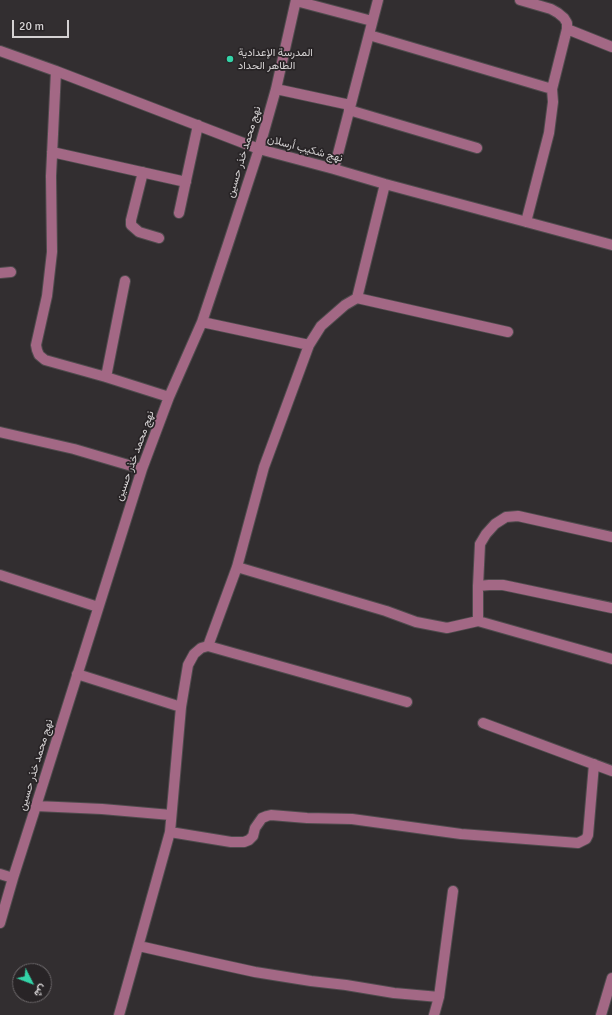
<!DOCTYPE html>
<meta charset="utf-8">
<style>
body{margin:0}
#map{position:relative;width:612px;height:1015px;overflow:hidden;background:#322e30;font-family:Signika,Vazirmatn,sans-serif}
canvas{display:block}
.north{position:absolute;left:12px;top:963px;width:40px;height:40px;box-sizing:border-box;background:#282426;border:1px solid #6d696b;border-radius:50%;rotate:132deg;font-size:11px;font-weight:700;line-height:16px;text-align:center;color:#d4d1d2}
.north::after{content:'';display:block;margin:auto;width:14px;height:18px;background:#33d4a8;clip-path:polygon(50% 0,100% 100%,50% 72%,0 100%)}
.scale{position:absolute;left:12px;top:20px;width:57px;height:18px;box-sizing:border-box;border:2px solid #d4d1d2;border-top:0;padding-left:5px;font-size:12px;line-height:14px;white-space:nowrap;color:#d4d1d2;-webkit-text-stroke:3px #282426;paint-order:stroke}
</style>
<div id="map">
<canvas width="612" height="1015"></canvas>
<div class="north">ش</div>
<div class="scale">20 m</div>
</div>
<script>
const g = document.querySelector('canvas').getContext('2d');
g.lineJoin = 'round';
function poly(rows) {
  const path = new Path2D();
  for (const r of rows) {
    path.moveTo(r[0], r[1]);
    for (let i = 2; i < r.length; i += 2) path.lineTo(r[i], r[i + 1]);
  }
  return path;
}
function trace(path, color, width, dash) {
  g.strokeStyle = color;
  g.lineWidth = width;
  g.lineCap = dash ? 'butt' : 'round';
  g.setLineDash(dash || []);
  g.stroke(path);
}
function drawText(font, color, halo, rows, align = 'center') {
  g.font = font + ' Signika,Vazirmatn,sans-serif';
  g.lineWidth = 3.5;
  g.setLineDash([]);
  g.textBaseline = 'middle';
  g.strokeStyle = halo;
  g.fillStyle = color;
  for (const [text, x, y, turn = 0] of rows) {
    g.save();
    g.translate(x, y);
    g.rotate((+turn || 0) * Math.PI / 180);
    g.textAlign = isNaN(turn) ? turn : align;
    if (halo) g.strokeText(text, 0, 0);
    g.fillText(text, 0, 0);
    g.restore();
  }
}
const minor = poly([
 [520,0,551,9,558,13,564,18,567,23,567,29,552,89,553,102,549,133,526,222],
 [296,1,372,21],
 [567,29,612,47],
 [369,35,552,89],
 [0,51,56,71,259,149,334,169,385,184,612,245],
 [56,71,51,176,52,252,47,296,36,345,37,350,39,355,45,360,106,377,169,397],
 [276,89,350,105],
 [349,110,477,148],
 [52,152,186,182],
 [334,169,378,0],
 [143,172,131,220,131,225,139,232,159,238],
 [179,213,198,125],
 [0,273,11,272],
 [357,298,508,332],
 [202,322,309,345],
 [106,377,125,281],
 [0,432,74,449,142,469],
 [237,567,386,611,416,622,447,628,478,621,612,659],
 [0,575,98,607],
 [478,586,489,585,503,585,612,608],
 [478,621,478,586,480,544,486,534,495,524,506,517,518,516,612,537],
 [208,646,407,702],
 [77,674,181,707],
 [483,723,612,771],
 [36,806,102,809,171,815],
 [170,832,231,842,244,842,249,840,253,836,255,828,262,818,267,816,271,815,307,818,352,819,461,834,578,843,586,839,588,835,594,764],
 [0,874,13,878],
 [0,923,13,878,36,806,142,469,169,397,202,322,228,244,259,149,276,89,296,0],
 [139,946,205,961,255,972,311,981,346,985,394,993,439,997],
 [119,1015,170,832,181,707,188,665,194,654,201,648,208,646,237,567,264,467,309,345,321,326,345,305,357,298,385,184],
 [434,1015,439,997,453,891],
 [601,1015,612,978]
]);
trace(minor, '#4f4b4d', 12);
trace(minor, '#a36885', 10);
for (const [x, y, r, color] of [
 [230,59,4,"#33d4a8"]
]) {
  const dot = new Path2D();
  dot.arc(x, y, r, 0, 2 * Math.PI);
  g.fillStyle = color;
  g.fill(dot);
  trace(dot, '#282426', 1.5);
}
drawText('11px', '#d4d1d2', '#282426', [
 ["المدرسة الإعدادية",238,53],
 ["الطاهر الحداد",238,66]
], 'left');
drawText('11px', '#d4d1d2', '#282426', [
 ["نهج شكيب أرسلان",305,149,15],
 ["نهج محمد خذر حسين",244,152,-73],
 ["نهج محمد خذر حسين",135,456,-70],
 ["نهج محمد خذر حسين",36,765,-73]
]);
</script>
